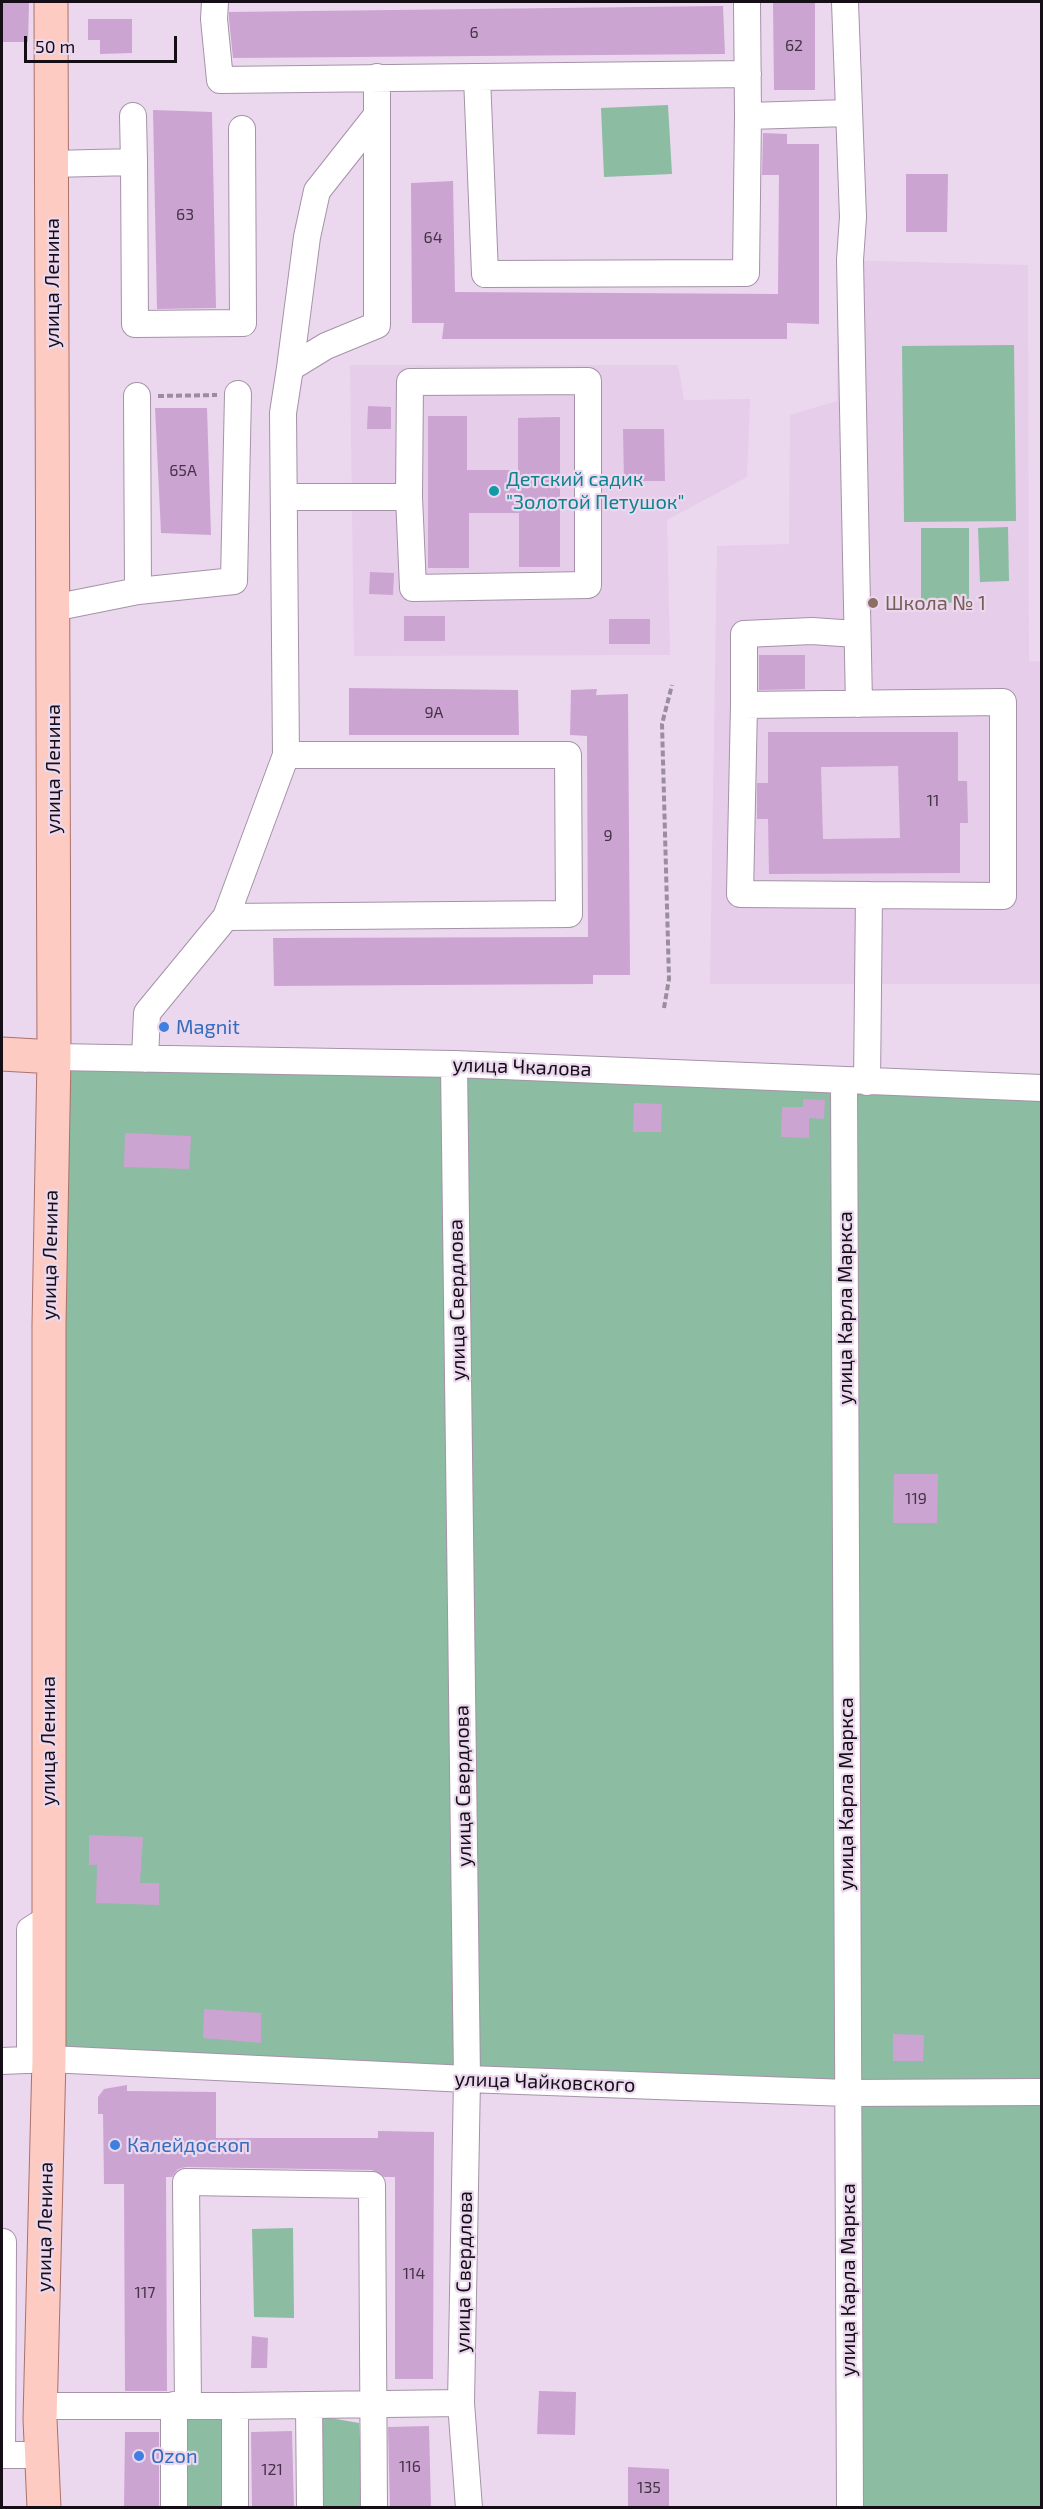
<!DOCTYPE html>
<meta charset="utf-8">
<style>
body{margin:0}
#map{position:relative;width:1043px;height:2509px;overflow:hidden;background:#ebd8ee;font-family:"Exo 2",sans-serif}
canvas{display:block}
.frame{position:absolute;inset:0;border:3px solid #150e16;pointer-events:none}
.scale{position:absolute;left:24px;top:36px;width:153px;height:27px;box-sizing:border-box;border:3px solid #150e16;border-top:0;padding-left:8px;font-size:18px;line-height:21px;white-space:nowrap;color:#150e16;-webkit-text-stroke:4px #ebd8ee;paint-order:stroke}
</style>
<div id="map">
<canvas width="1043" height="2509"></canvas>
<div class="frame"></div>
<div class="scale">50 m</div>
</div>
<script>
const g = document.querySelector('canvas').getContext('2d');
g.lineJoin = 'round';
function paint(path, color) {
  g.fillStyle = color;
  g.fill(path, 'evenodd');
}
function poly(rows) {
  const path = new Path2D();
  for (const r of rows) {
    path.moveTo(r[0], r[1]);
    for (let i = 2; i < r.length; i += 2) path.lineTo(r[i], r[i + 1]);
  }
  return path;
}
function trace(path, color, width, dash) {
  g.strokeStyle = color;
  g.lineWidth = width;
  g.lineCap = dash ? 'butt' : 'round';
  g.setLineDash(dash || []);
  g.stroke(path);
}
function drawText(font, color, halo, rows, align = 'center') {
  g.font = font + ' "Exo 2",sans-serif';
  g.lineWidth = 4.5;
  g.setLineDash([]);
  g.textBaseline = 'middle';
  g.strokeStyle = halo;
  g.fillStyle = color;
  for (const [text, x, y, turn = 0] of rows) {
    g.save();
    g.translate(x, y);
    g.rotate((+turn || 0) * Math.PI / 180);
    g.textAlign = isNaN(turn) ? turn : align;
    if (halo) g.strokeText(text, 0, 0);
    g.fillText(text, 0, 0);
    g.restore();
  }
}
paint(poly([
 [837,260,1028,265,1029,661,1042,662,1041,984,710,984,717,546,789,544,790,415,837,401],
 [350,365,678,365,684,400,750,399,747,477,667,520,670,655,354,656]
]), '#e6cde9');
paint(poly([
 [668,105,672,174,604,177,601,108],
 [1014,345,1016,521,904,522,902,346],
 [1008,527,1009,581,980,582,978,528],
 [921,528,969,528,969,603,921,602],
 [54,1057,1041,1088,1041,2507,850,2507,847,2093,49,2059],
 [293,2228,294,2318,254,2317,252,2229],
 [185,2416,227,2416,228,2507,187,2507],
 [319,2416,359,2423,364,2507,321,2507]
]), '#8cbca1');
paint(poly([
 [2,2,29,2,28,42,2,42],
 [773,2,815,2,815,90,774,90],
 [723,6,725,54,233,58,229,19,229,12],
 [88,19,132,19,132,53,100,54,100,40,88,40],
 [153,110,212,112,216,308,157,309],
 [763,133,787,134,787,144,819,144,819,324,787,323,787,339,442,339,444,323,412,323,411,183,453,181,455,292,778,294,779,175,762,175],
 [906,174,948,174,947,232,906,232],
 [368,406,391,407,391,429,367,429],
 [155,408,207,408,211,535,161,533],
 [428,416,467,416,467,470,518,470,518,418,560,417,560,567,519,567,519,513,469,513,469,568,428,568],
 [623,429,664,429,665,481,624,481],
 [370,572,394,573,393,595,369,594],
 [404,616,445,616,445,641,404,641],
 [609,619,650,619,650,644,609,644],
 [759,655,805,655,805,689,759,690],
 [349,688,518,690,519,735,349,735],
 [597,689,596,695,628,694,630,975,593,975,593,984,274,986,273,938,588,937,587,736,570,735,571,690],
 [768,732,958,732,958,781,967,781,968,823,960,823,960,873,769,874,768,819,757,819,757,783,768,783],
 [898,766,900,838,823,839,821,767],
 [803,1099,825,1100,824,1119,809,1118,809,1138,781,1137,782,1107,803,1107],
 [634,1103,662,1104,661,1132,633,1132],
 [125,1133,191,1136,189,1169,124,1167],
 [894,1474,938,1474,937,1523,893,1523],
 [89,1835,143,1837,140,1883,159,1883,159,1905,96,1903,97,1865,89,1865],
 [204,2009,261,2013,261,2043,203,2038],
 [893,2034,924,2035,923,2061,893,2061],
 [127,2085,127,2091,216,2092,216,2138,378,2138,378,2131,434,2132,433,2379,395,2379,395,2177,384,2177,372,2170,186,2167,178,2169,172,2177,166,2177,167,2391,125,2391,124,2184,104,2184,103,2114,98,2114,98,2097,104,2089],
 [252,2336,268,2338,267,2368,251,2368],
 [539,2391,576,2392,575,2435,537,2434],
 [429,2426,431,2508,390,2508,388,2427],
 [292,2431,294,2508,252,2508,251,2432],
 [125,2432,159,2432,159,2508,124,2508],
 [628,2467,669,2469,669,2508,628,2508]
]), '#cca4d2');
const minor = poly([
 [215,2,214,19,220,80,477,77],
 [747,2,748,116,848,113],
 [845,2,853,217,850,260,859,704],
 [748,74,477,77,485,274,746,273,748,116],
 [134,162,135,324,243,323,242,129],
 [51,164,134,162,133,116],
 [290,368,307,237,317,191,377,115],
 [137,396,138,591],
 [284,497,409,497,413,588,588,585,588,381,410,382,409,497],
 [53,608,138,591,234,581,238,394],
 [744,705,744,634,812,631,856,634],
 [286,755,283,413,290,368,326,346,377,325,377,77],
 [54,1057,454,1064,1042,1088],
 [145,1059,147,1013,226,917,569,914,568,755,286,755,226,917],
 [454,1064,467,2079,461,2403,469,2508],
 [844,1081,850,2508],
 [867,1082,869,895,740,894,744,705,1003,702,1003,896,869,895],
 [30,2060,30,1930,49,1918],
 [2,2061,49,2059,467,2079,847,2093,1042,2092],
 [3,2242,2,2455,42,2455],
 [174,2405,174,2508],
 [188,2405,186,2182,372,2185,374,2508],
 [309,2405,310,2508],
 [41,2406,235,2406,235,2508],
 [235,2406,461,2403]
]);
const major = poly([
 [2,1054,54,1057],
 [44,2508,40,2419,49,2059,49,1324,54,1057,51,2]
]);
trace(minor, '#a592a8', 28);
trace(major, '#ab726a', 35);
trace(poly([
 [158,396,217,395],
 [664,1008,669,979,662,724,672,685]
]), '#9b8d9e', 4, [6, 3]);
trace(minor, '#fff', 26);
trace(major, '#fdcbc1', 33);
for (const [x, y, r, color] of [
 [494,491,6,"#0f9aa8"],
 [873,603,6,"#8d6e63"],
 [164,1027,6,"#3f7fe0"],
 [115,2145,6,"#3f7fe0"],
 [139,2456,6,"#3f7fe0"]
]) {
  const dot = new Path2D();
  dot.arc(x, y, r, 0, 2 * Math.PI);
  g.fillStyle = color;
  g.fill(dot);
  trace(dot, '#ebd8ee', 2);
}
drawText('16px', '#433445', null, [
 ["6",474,33],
 ["62",794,46],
 ["63",185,215],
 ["64",433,238],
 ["65А",183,471],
 ["9А",434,713],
 ["11",933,801],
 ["9",608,836],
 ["119",916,1499],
 ["114",414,2274],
 ["117",145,2293],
 ["116",410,2467],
 ["121",272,2470],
 ["135",649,2488]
]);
drawText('20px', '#150e16', '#ebd8ee', [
 ["улица Ленина",52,283,-90],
 ["улица Ленина",53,769,-90],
 ["улица Чкалова",522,1067,2],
 ["улица Ленина",50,1255,-89],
 ["улица Свердлова",457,1300,-91],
 ["улица Карла Маркса",845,1308,-90],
 ["улица Ленина",48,1741,-90],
 ["улица Свердлова",463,1786,-91],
 ["улица Карла Маркса",846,1794,-90],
 ["улица Чайковского",545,2082,2],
 ["улица Ленина",45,2227,-89],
 ["улица Свердлова",464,2272,-89],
 ["улица Карла Маркса",848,2280,-90]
]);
drawText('20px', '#0d838f', '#ebd8ee', [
 ["Детский садик",506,479],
 ["\"Золотой Петушок\"",506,502]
], 'left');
drawText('20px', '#785e54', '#ebd8ee', [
 ["Школа № 1",885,603]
], 'left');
drawText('20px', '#366cbe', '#ebd8ee', [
 ["Magnit",176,1027],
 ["Калейдоскоп",127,2145],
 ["Ozon",151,2456]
], 'left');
</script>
